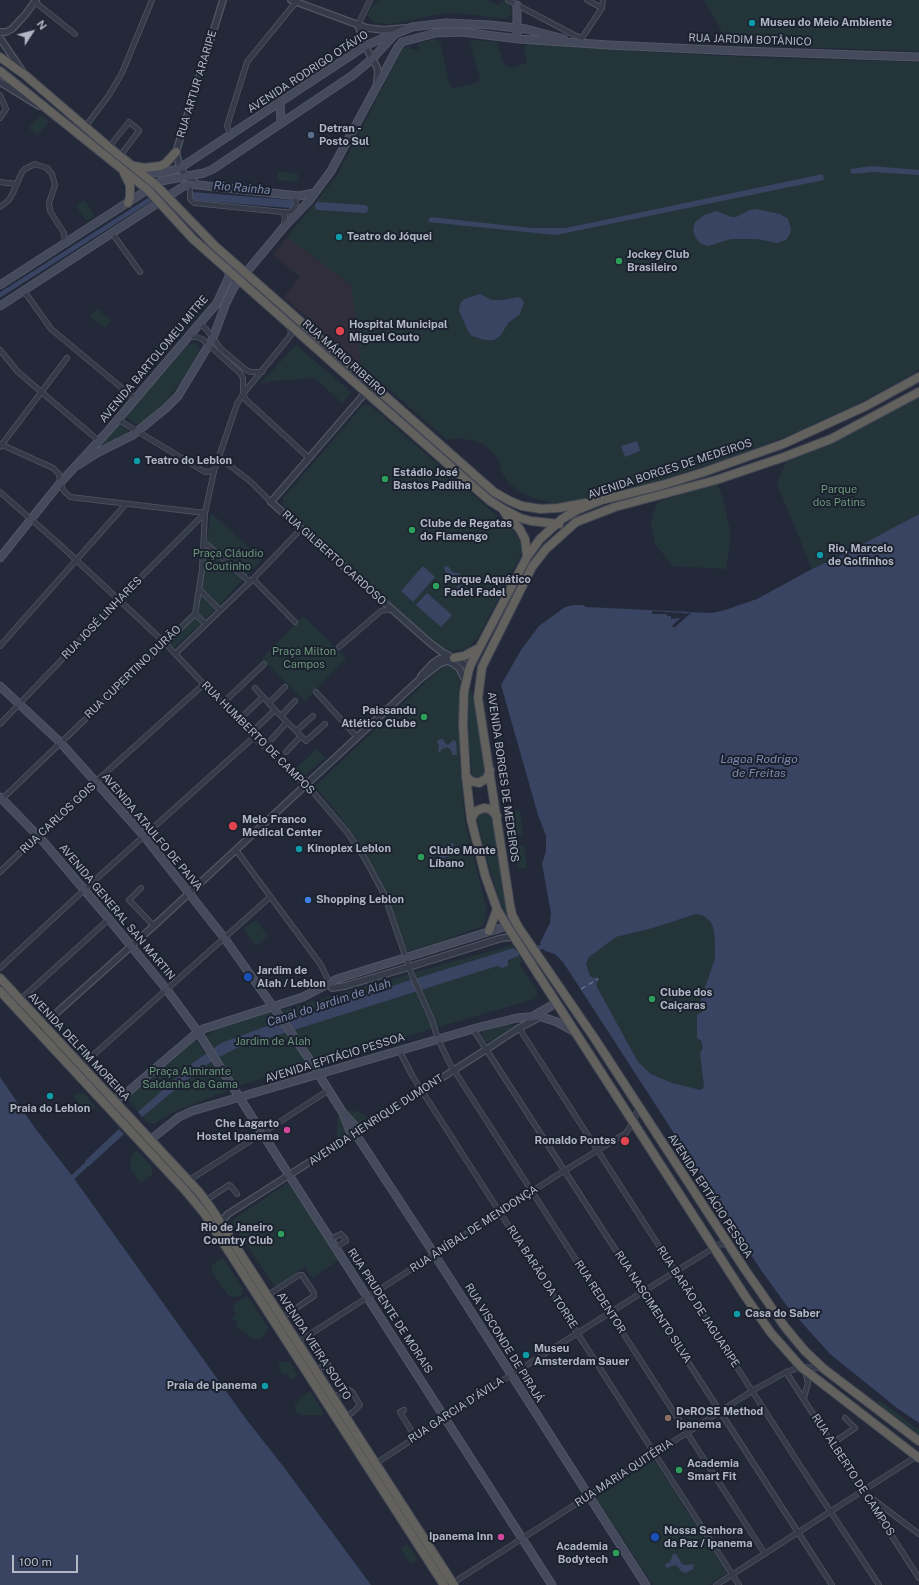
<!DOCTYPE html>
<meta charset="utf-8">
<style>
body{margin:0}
#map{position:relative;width:919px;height:1585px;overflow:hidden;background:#232939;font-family:"Public Sans",sans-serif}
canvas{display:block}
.north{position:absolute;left:12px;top:12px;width:40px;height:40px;-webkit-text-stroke:3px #1b212e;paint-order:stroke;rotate:54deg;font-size:11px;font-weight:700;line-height:16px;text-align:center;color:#b1b6c5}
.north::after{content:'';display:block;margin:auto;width:14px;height:18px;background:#b1b6c5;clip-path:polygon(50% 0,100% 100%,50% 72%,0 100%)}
.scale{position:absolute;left:12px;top:1555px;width:66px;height:18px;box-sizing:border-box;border:2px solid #b1b6c5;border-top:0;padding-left:5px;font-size:12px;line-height:14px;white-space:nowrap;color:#b1b6c5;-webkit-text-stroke:3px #1b212e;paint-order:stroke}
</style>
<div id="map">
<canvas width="919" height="1585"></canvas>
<div class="north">N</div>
<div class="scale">100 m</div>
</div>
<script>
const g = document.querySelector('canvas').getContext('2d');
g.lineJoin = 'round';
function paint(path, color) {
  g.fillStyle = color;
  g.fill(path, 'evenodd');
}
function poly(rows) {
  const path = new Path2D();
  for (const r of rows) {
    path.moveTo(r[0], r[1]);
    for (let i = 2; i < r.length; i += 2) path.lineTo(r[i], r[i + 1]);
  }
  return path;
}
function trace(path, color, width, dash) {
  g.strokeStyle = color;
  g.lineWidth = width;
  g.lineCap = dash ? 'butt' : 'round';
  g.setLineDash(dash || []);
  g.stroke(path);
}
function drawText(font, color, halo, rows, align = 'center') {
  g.font = font + ' "Public Sans",sans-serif';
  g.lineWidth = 4;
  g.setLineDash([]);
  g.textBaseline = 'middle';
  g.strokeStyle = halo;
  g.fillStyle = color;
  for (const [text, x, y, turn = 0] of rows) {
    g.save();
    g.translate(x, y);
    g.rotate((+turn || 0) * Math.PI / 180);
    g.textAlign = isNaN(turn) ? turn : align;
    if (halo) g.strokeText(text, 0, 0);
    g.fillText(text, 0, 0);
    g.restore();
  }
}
paint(poly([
 [287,237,351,285,361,365,284,297,300,277,273,255]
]), '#312e3b');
paint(poly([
 [380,0,488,0,497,5,504,0,509,5,512,13,508,18,504,19,457,13,439,14,399,23,385,24,376,23,370,19,367,15,372,6],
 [704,0,919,0,919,51,733,45,729,38,724,39,720,28],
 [435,39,440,42,450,86,454,88,477,83,479,81,480,78,470,45,471,42,474,40,497,42,504,64,510,68,527,63,524,48,526,45,533,42,649,52,765,58,919,62,919,369,895,384,851,407,793,434,722,460,648,484,576,502,552,503,531,497,519,491,508,482,501,471,498,458,486,446,476,441,457,438,447,440,361,365,351,285,287,237,337,176,403,48,409,46,411,49,417,50,419,48,418,44],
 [41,115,49,122,37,135,29,128],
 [278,171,298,174,297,182,277,180],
 [84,200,95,216,87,221,76,206],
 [97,309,111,320,105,328,90,317],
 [195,343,199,346,199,352,184,378,163,404,140,424,136,424,125,417,124,414,187,345],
 [296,345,351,392,342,403,315,378,271,381,260,384],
 [919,396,919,514,848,552,812,569,777,484,786,462,831,444],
 [364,404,371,406,510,527,522,544,523,551,477,639,471,645,465,649,449,651,440,649,361,578,283,505,283,498,285,496],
 [118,424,129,432,97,448],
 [717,484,722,496,731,534,726,569,673,566,655,544,651,523,657,502],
 [211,513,262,559,206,619,197,612],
 [303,616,346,658,305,701,262,659],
 [194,618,202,623,174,647,168,642],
 [448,665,456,671,460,678,459,755,465,822,487,911,483,926,433,944,409,951,405,949,392,909,376,873,358,842,340,817,315,786,443,666],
 [469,690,472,692,485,771,484,775,480,779,474,776,472,772,469,749,468,723],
 [317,749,325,758,301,779,293,771],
 [484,809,493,815,507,912,505,914,496,890,485,853,477,818,478,814],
 [520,811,523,835,511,836,508,812],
 [524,845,527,868,518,869,515,847],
 [696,914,704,916,710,921,713,927,715,941,715,958,700,1002,703,1008,702,1012,697,1015,697,1038,700,1041,703,1048,700,1053,704,1087,701,1090,672,1083,651,1074,638,1062,596,987,596,983,599,980,598,979,590,976,586,964,589,957,616,937,653,928],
 [256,920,268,936,256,946,243,929],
 [512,945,522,960,520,965,537,990,537,996,534,999,238,1086,236,1085,206,1036,220,1026,270,1008,282,1010],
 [509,1022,512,1023,513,1027,490,1041,485,1041,482,1034,484,1031],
 [196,1040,229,1090,173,1112,154,1124,148,1123,127,1099],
 [76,1093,84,1094,95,1106,95,1109,88,1111,84,1110,74,1097],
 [348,1110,359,1112,369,1118,337,1139,337,1126,338,1116],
 [135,1151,138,1151,152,1167,152,1174,143,1182,139,1181,130,1168,131,1158],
 [288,1183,340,1259,312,1278,305,1267,275,1287,231,1221],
 [220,1259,224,1259,243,1289,242,1294,238,1297,233,1297,227,1294,212,1272,211,1269,213,1264],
 [245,1297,248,1297,268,1327,268,1330,260,1340,251,1338,244,1331,239,1329,236,1326,238,1322,232,1319,233,1316,237,1314,233,1309,235,1303],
 [281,1362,290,1362,298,1375,291,1380,287,1374,283,1375,279,1369,279,1365],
 [310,1391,324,1413,321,1415,301,1415,297,1413,295,1409,295,1405,300,1398],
 [879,1400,919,1430,919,1434,877,1403],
 [654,1460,727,1573,708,1585,653,1585,596,1498],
 [407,1544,418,1560,412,1563,409,1562,401,1549]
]), '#24353a');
paint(poly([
 [872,166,919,170,919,175,873,172,852,174,850,169],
 [823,174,824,180,556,235,428,222,430,217,531,228,566,228],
 [756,209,780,214,788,219,791,229,790,234,786,240,777,243,757,239,731,239,708,246,701,244,695,237,693,229,695,222,704,215,717,211,731,217,736,217,750,210],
 [480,294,492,300,502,300,518,297,522,299,524,303,520,314,508,323,501,335,494,340,485,340,472,336,469,333,459,311,460,304,464,299],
 [637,441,640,451,625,457,621,446],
 [919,514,919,1423,897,1408,830,1354,787,1306,763,1273,734,1229,727,1215,563,962,555,954,545,951,540,943,550,923,551,913,542,864,546,851,546,836,538,815,501,685,521,650,539,626,565,607,574,605,583,605,586,607,712,613,722,611,757,599,812,569,848,552],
 [696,914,704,916,710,921,713,927,715,941,715,958,700,1002,703,1008,702,1012,697,1015,697,1038,701,1041,703,1048,700,1053,704,1087,701,1090,672,1083,651,1074,638,1062,597,987,596,983,599,980,597,977,594,978,590,976,586,964,589,957,616,937,653,928],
 [423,566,435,577,413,602,401,591],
 [448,566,452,572,461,574,464,579,458,593,456,595,451,594,447,589,450,587,456,590,458,585,452,582,447,577,444,567],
 [427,593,452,615,441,627,416,605],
 [440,739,443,739,446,744,448,745,453,740,456,741,457,755,453,755,450,749,447,747,442,749,440,752,438,752,439,746,437,741],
 [453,843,456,854,440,859,437,848],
 [514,948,519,956,508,960,508,966,502,968,497,966,237,1048,219,1057,199,1070,142,1117,138,1112,194,1062,221,1043,289,1018],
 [0,1077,35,1128,73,1177,246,1419,283,1466,371,1585,0,1585],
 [119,1129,124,1134,89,1166,86,1165,85,1161],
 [673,1554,676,1554,682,1564,686,1565,693,1564,694,1565,693,1569,686,1573,682,1572,676,1565,666,1568,665,1564,670,1562]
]), '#384462');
paint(poly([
 [653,611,684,613,684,614,692,612,674,628,672,626,680,618,671,619,671,616,667,616,667,614,651,614]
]), '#232939');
trace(poly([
 [0,295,149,200],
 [511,954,542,947],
 [73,1177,90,1161]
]), '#384462', 4.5);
trace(poly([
 [192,196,290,204],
 [319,206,364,209]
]), '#384462', 8);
trace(poly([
 [581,989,598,979]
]), '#7a89ac', 1, [5, 4]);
const minor = poly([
 [508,0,574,35,582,38,602,8,587,0],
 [35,2,75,34],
 [602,8,603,0],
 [358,25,370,0],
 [0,95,6,109,0,118],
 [87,127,88,123,109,95,122,73,152,0],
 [230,134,227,126,247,62,296,2],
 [109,147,129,122,139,130,139,131,120,156],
 [0,182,16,184],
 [190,184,190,199,194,203,283,212,290,212,296,206,295,199,291,195],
 [0,207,9,200,13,193,22,172,25,169,35,164,47,168,52,174,55,185,49,203,50,211,64,233,65,243],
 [283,212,285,217,284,226],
 [112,233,140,272],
 [22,292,27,295,51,329,134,398],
 [199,323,207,330,220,348,246,370,251,372,262,372],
 [188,336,196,337,202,339,240,373,243,378,243,394,246,400,308,457],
 [0,350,18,372,99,441],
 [117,419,205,472,214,471],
 [0,444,53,468,59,474,60,483,64,491,70,497,205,513],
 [0,447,67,358],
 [219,457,251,482,271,502],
 [0,492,58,543,164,642,254,737,314,793,347,832,364,857,384,894,411,973,432,1020,438,1039,450,1064,765,1554],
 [204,542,250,582],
 [253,579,295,622],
 [199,589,220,610],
 [195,614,206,624],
 [0,646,126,504],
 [339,647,381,611,391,609],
 [175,654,253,579,301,529],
 [316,692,357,737],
 [223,703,264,664],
 [269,703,285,687],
 [275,710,306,741,325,724],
 [245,714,263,697],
 [281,716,295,701],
 [0,724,143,575,205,513],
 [296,731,313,716],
 [251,733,275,710,255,688],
 [270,741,287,722],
 [286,752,301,736],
 [1,800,195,614,202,570,205,513,214,471,237,404,243,394,291,335,290,327],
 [236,850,321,965,329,982],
 [0,872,71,804,204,684],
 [141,888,129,900,154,926],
 [0,968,84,890,254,737],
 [20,1000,109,919],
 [519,1028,801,1467,879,1585],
 [473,1029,832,1585],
 [399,1050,413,1077,739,1585],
 [81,1066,270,897],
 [188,1181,329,1090],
 [205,1201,229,1185,231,1186,237,1194],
 [331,1239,341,1234,345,1238,346,1241,336,1247],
 [268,1295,299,1275,302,1275,314,1293,314,1296,282,1318],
 [298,1342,559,1174,626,1133,633,1122,639,1107],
 [316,1370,328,1364],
 [786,1372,919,1578],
 [334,1398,342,1392,349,1390,353,1393,360,1405,353,1412,346,1417],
 [804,1398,808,1383,805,1371],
 [404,1410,400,1412,415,1437],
 [833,1443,855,1428,845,1418],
 [375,1464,511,1375,676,1271,720,1244,729,1245],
 [866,1494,919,1534],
 [452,1585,459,1579,752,1391,786,1372,801,1367,823,1368],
 [716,1585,917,1456]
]);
const tertiary = poly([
 [291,0,367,28,384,30,404,28],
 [358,25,365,46,377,67,378,72,377,82],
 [0,32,6,32,12,29,25,15,36,0],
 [0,38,23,72],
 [0,82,39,106],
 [198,185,186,176,180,168,176,152,223,0],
 [372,385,271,502,430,643,442,652,450,656],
 [421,676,433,663,439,659,445,657,452,657,459,660,469,669],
 [329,982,332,988,345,986,409,967,502,938,514,937],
 [42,1028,43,1025,157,923,420,679,439,664,447,661,452,663,459,668,466,682],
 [217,1232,221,1222,228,1214,487,1049,519,1028,540,1017]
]);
const secondary = poly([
 [517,33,517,5],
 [280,103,281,122],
 [141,172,163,173,180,168,365,46,383,38,395,34,412,27,446,23,490,25,526,29,564,39],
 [0,285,161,181,204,173,213,169,353,75,372,59,395,34],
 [0,306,184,186,190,184,198,185,299,196,314,193],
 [78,465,97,453,133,435,166,408,178,396,213,338,226,303,234,287,284,227,308,202,331,171,398,47,402,42,436,33,461,32,519,39,609,45,739,51,919,57],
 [0,558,60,483,108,431,217,303,229,277,229,258],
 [0,686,60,742,144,836,225,939,281,1018],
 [0,797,42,840,109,919,167,990,198,1032,262,1133,552,1585],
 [535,1015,556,1003],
 [309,1059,343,1113,356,1127,355,1133],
 [112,1098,117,1098,122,1097,198,1032,203,1029,303,997,337,979,507,926],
 [343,1113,350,1131,355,1133,429,1246,646,1585],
 [150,1140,179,1117,192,1111,480,1027,517,1018,539,1016,557,1022,575,1032]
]);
const trunk = poly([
 [0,57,25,75,110,148,156,185,215,246,494,492,510,501,522,506,541,509,558,508,586,503],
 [0,71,148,190,193,239,353,381,490,501,503,509,520,518,531,521,559,524],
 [134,166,144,168,160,166,165,164,176,152],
 [124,173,130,185,130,197,128,203],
 [919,377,866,406,783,444,704,472,662,485,602,500,577,510,562,519,540,539,527,557,472,662,469,669,464,692,463,724,466,776,471,819,485,875,497,909,507,926,745,1296,771,1333,801,1367,919,1458],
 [919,392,831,439,784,457,716,480,615,507,576,522,546,549,532,567,482,667,478,698,510,905,512,915,519,928,595,1039,744,1268,785,1327,804,1350,824,1369,919,1441],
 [503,510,509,519,519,528,525,539,527,556],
 [454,658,464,656,479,648],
 [466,776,471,781,479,783,487,778,490,770],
 [471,819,476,811,484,808,490,809,497,816],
 [489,931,497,909],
 [0,978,199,1192,211,1208,454,1585],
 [0,991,184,1189,204,1213,444,1585]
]);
trace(minor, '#515664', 6);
trace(tertiary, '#515664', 8);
trace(secondary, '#515664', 9);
trace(trunk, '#414654', 10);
trace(minor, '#363b49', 4.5);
trace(tertiary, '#363b49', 5.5);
trace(secondary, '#444a5c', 7);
trace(trunk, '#62615e', 8);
const secondaryBridge = poly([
 [281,1018,309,1059]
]);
trace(secondaryBridge, '#515664', 9, []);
trace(secondaryBridge, '#444a5c', 7);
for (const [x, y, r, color] of [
 [752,23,4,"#0f9aa8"],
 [311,135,4,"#5c6f8a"],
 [339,237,4,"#0f9aa8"],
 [619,261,4,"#2e9e5b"],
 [340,331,5,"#e0444e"],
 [137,461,4,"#0f9aa8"],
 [385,479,4,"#2e9e5b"],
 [412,530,4,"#2e9e5b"],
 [820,555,4,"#0f9aa8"],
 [436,586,4,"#2e9e5b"],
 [424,717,4,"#2e9e5b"],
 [233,826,5,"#e0444e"],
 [299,849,4,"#0f9aa8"],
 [421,857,4,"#2e9e5b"],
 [308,900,4,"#3f7fe0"],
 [248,977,5,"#1a4fb4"],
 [652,999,4,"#2e9e5b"],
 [50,1096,4,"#0f9aa8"],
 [287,1130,4,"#d1479c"],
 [625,1141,5,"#e0444e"],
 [281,1234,4,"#2e9e5b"],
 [737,1314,4,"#0f9aa8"],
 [526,1355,4,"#0f9aa8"],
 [265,1386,4,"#0f9aa8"],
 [668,1418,4,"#8d6e63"],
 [679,1470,4,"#2e9e5b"],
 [501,1537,4,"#d1479c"],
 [655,1537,5,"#1a4fb4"],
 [616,1553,4,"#2e9e5b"]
]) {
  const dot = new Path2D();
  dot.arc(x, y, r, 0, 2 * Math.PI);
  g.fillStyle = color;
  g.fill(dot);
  trace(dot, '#1b212e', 1.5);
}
drawText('bold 11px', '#b1b6c5', '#1b212e', [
 ["Museu do Meio Ambiente",760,23],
 ["Detran -",319,129],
 ["Posto Sul",319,142],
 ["Teatro do Jóquei",347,237],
 ["Jockey Club",627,255],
 ["Brasileiro",627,268],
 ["Hospital Municipal",349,325],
 ["Miguel Couto",349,338],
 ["Teatro do Leblon",145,461],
 ["Estádio José",393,473],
 ["Bastos Padilha",393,486],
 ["Clube de Regatas",420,524],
 ["do Flamengo",420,537],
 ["Rio, Marcelo",828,549],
 ["de Golfinhos",828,562],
 ["Parque Aquático",444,580],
 ["Fadel Fadel",444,593],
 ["Paissandu",416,711,"right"],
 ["Atlético Clube",416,724,"right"],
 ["Melo Franco",242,820],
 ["Medical Center",242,833],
 ["Kinoplex Leblon",307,849],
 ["Clube Monte",429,851],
 ["Líbano",429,864],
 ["Shopping Leblon",316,900],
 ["Jardim de",257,971],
 ["Alah / Leblon",257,984],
 ["Clube dos",660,993],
 ["Caiçaras",660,1006],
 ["Praia do Leblon",50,1109,"center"],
 ["Che Lagarto",279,1124,"right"],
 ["Hostel Ipanema",279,1137,"right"],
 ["Ronaldo Pontes",616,1141,"right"],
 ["Rio de Janeiro",273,1228,"right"],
 ["Country Club",273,1241,"right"],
 ["Casa do Saber",745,1314],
 ["Museu",534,1349],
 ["Amsterdam Sauer",534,1362],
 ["Praia de Ipanema",257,1386,"right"],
 ["DeROSE Method",676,1412],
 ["Ipanema",676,1425],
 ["Academia",687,1464],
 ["Smart Fit",687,1477],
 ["Nossa Senhora",664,1531],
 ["da Paz / Ipanema",664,1544],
 ["Ipanema Inn",493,1537,"right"],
 ["Academia",608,1547,"right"],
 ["Bodytech",608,1560,"right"]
], 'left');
drawText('11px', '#b1b6c5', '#1b212e', [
 ["RUA JARDIM BOTÂNICO",750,40,2],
 ["AVENIDA RODRIGO OTÁVIO",308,72,-33],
 ["RUA ARTUR ARARIPE",197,84,-73],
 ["RUA MÁRIO RIBEIRO",344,358,42],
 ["AVENIDA BARTOLOMEU MITRE",154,359,-50],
 ["AVENIDA BORGES DE MEDEIROS",670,469,-18],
 ["RUA GILBERTO CARDOSO",334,558,42],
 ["RUA JOSÉ LINHARES",102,618,-46],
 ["RUA CUPERTINO DURÃO",133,672,-44],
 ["RUA HUMBERTO DE CAMPOS",258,738,45],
 ["AVENIDA BORGES DE MEDEIROS",503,777,82],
 ["RUA CARLOS GOIS",58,818,-43],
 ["AVENIDA ATAULFO DE PAIVA",152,832,50],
 ["AVENIDA GENERAL SAN MARTIN",117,912,50],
 ["AVENIDA DELFIM MOREIRA",79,1047,47],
 ["AVENIDA EPITÁCIO PESSOA",335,1058,-17],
 ["AVENIDA HENRIQUE DUMONT",376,1120,-33],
 ["AVENIDA EPITÁCIO PESSOA",710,1196,57],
 ["RUA ANÍBAL DE MENDONÇA",474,1229,-33],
 ["RUA BARÃO DA TORRE",542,1277,57],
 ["RUA REDENTOR",600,1297,57],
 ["RUA NASCIMENTO SILVA",653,1307,57],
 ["RUA BARÃO DE JAGUARIPE",698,1307,57],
 ["RUA PRUDENTE DE MORAIS",390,1311,57],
 ["RUA VISCONDE DE PIRAJÁ",504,1343,58],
 ["AVENIDA VIEIRA SOUTO",314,1346,57],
 ["RUA GARCIA D'ÁVILA",456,1410,-33],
 ["RUA MARIA QUITÉRIA",624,1473,-33],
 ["RUA ALBERTO DE CAMPOS",853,1475,57]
]);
drawText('11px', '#699579', '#1b212e', [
 ["Parque",839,490],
 ["dos Patins",839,503],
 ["Praça Cláudio",228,554],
 ["Coutinho",228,567],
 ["Praça Milton",304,652],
 ["Campos",304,665],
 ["Jardim de Alah",273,1042],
 ["Praça Almirante",190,1072],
 ["Saldanha da Gama",190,1085]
]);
drawText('italic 12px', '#7a89ac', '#1b212e', [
 ["Rio Rainha",242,188,5],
 ["Lagoa Rodrigo",759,759],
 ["de Freitas",759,773],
 ["Canal do Jardim de Alah",329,1003,-18]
]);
</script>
